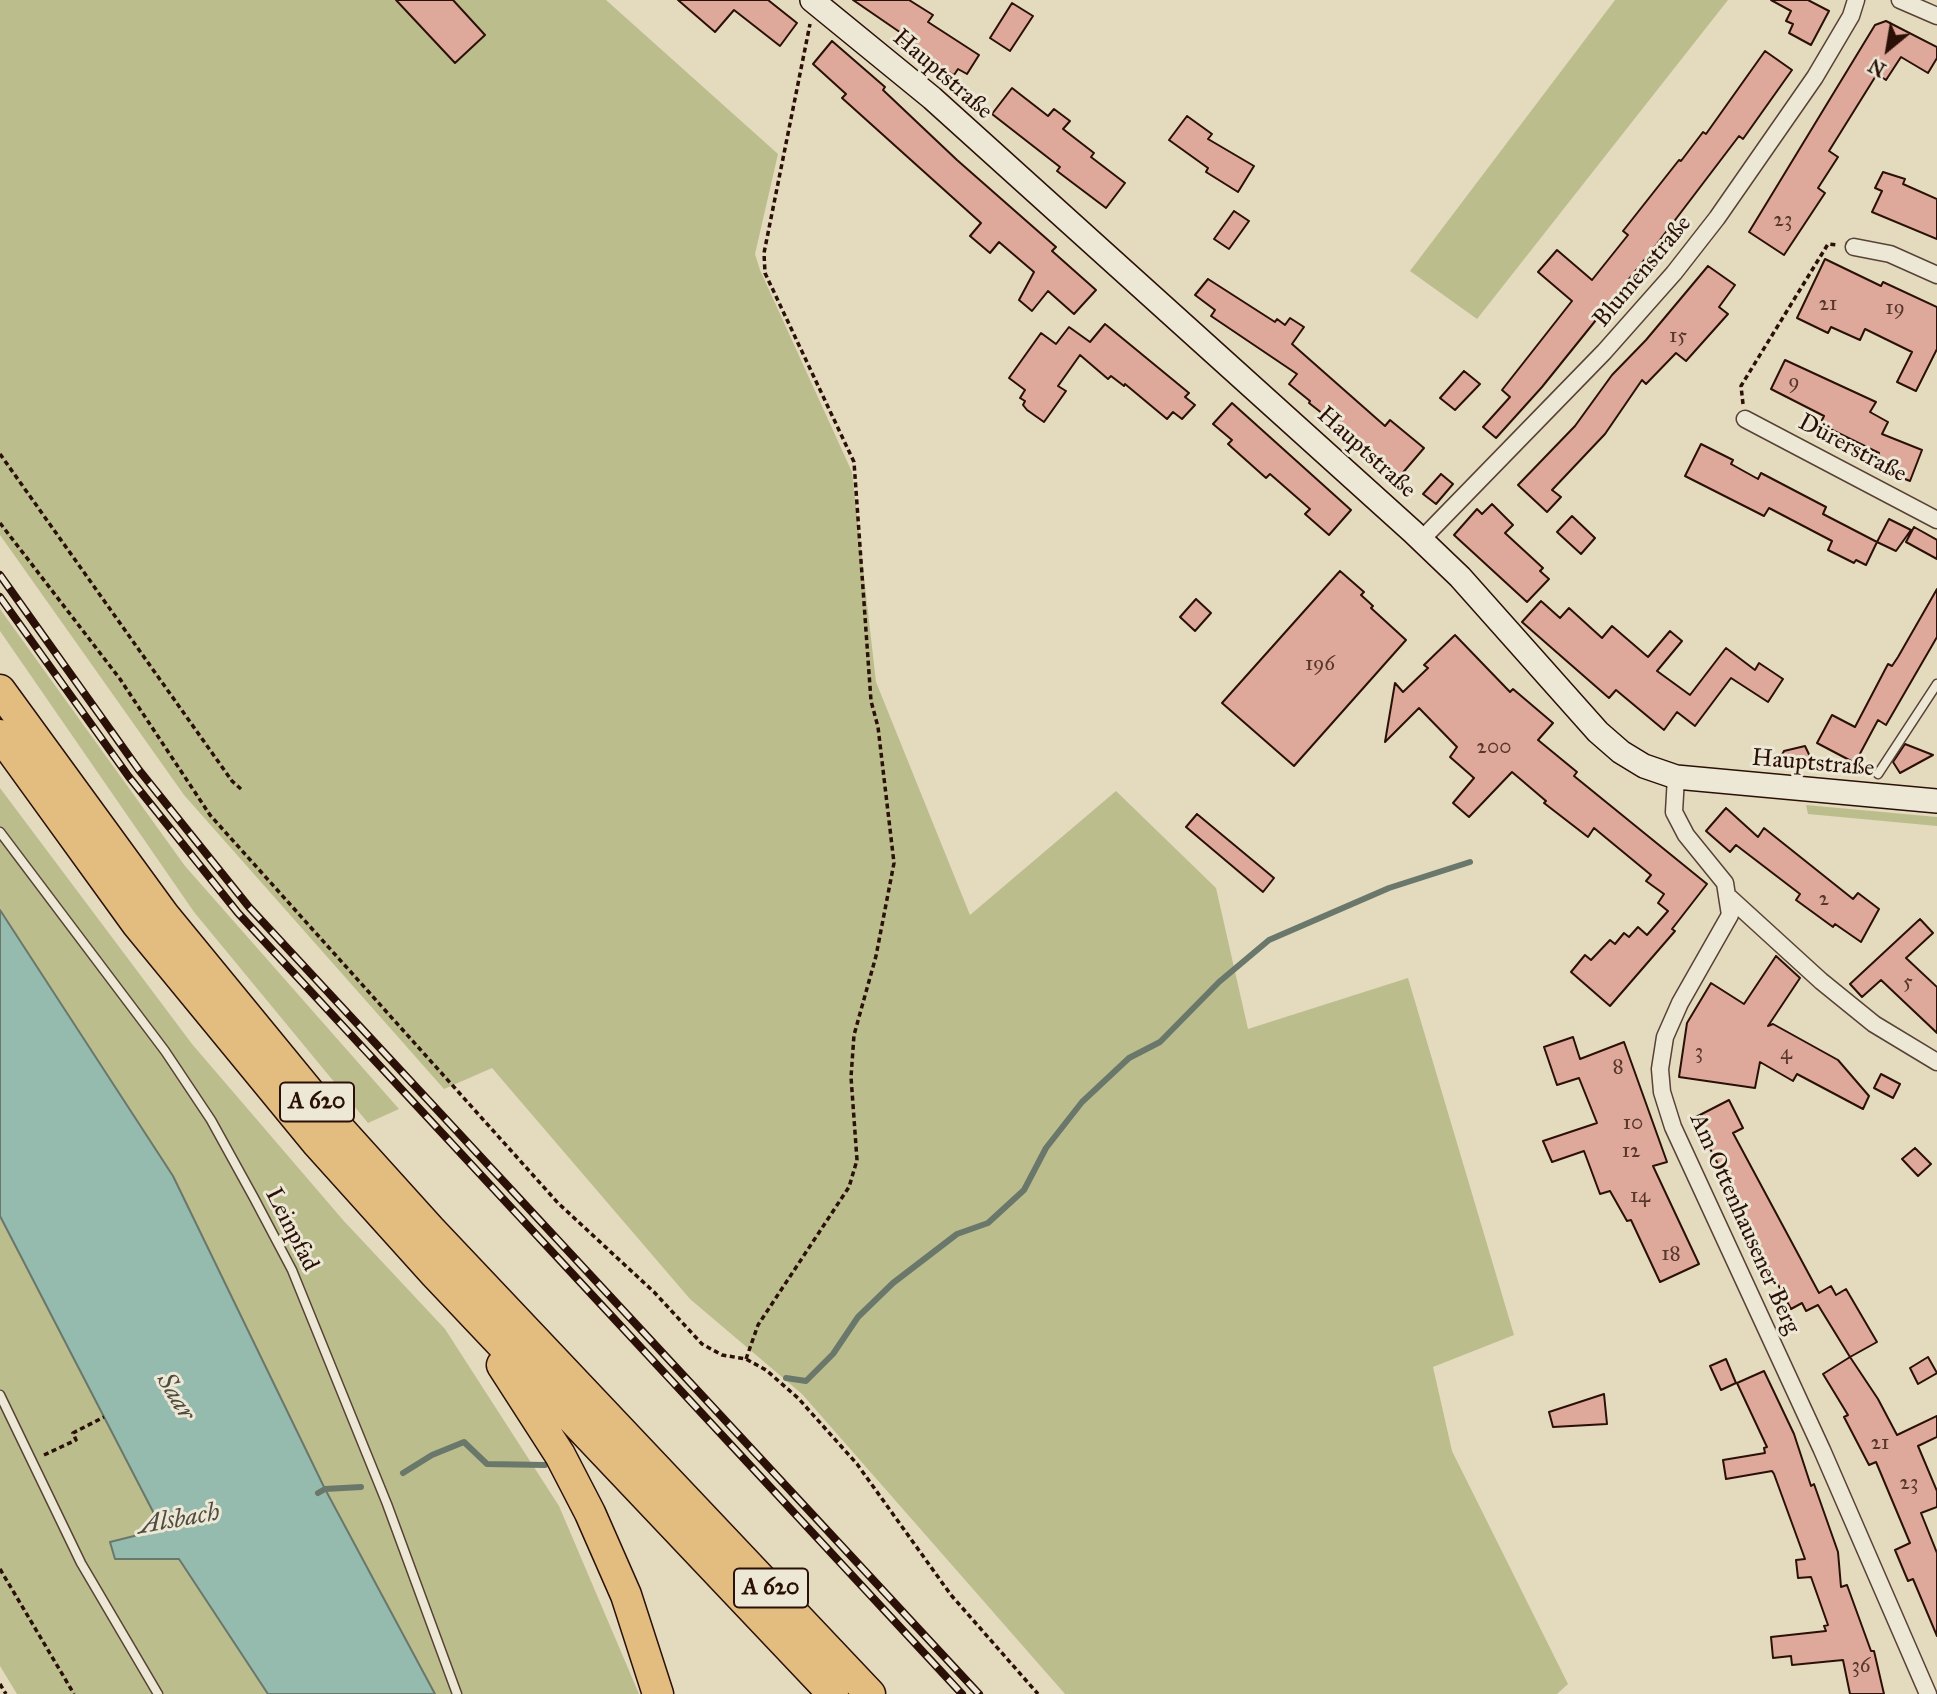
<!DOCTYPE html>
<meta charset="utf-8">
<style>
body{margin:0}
#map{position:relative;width:1937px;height:1694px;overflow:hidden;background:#e4dabe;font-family:"IM FELL Great Primer",serif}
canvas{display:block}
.north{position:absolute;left:1853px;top:14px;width:70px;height:70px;-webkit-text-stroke:5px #ede7d5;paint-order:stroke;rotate:210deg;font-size:19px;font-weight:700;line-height:28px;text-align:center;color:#2a1007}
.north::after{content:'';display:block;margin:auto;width:24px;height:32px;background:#2a1007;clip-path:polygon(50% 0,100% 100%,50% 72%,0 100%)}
</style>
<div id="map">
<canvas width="1937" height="1694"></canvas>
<div class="north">N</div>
</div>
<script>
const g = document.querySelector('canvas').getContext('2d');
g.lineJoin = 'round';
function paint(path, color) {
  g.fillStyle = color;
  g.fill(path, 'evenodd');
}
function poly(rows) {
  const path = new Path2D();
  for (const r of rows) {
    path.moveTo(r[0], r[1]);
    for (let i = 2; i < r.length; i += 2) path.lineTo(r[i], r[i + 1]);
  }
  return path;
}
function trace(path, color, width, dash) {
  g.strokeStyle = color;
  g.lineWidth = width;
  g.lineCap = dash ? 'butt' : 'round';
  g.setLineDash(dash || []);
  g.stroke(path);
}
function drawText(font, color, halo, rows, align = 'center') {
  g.font = font + ' "IM FELL Great Primer",serif';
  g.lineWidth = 6;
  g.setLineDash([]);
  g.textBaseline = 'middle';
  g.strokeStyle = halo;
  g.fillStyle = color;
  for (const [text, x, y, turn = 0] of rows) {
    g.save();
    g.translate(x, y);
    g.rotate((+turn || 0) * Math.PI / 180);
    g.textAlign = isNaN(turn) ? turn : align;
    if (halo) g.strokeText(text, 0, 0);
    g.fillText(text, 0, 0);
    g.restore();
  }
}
paint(poly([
 [0,0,606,0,778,154,755,254,760,270,852,472,876,682,970,915,1116,791,1216,888,1248,1029,1408,978,1514,1335,1433,1367,1452,1451,1568,1684,1557,1694,1065,1694,802,1394,690,1299,492,1068,444,1089,184,795,0,535],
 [1615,0,1728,0,1477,319,1410,271],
 [0,609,185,866,399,1109,368,1123,194,912,0,631],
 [0,788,192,1044,343,1220,445,1329,559,1506,639,1694,435,1694,325,1489,173,1176,0,910],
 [1806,805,1937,817,1937,826,1808,814],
 [0,1216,163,1530,110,1542,115,1559,179,1559,268,1694,17,1694,0,1666]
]), '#bcbd8c');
const water = poly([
 [0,910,173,1176,325,1489,435,1694,268,1694,179,1559,115,1559,110,1542,162,1529,0,1216,0,910]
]);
paint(water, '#95bbae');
trace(water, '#6a776b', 2);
trace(poly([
 [786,1378,806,1381,833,1354,858,1317,893,1283,957,1234,988,1223,1024,1190,1046,1148,1082,1102,1129,1058,1160,1042,1219,982,1269,940,1389,888,1470,862],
 [403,1473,432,1455,464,1442,487,1464,545,1465],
 [318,1493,325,1489,361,1487]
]), '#6a776b', 6);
const building = poly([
 [396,0,453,0,485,35,455,63,396,0],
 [678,0,768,0,797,23,780,46,734,10,715,32,678,0],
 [853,0,909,0,933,15,928,22,979,55,967,74,958,69,954,75,900,41,904,35,853,0],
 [1771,0,1808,0,1829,11,1811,45,1789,33,1793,24,1786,21,1791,11,1771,0],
 [1012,3,1033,16,1010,51,990,38,1012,3],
 [1886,21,1937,47,1937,58,1928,73,1901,57,1886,80,1877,74,1829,151,1838,157,1818,188,1825,193,1784,255,1749,232,1875,25,1886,21],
 [832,41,885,87,883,90,957,160,1056,247,1052,251,1096,290,1074,314,1048,291,1032,311,1019,300,1034,272,999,242,990,253,970,236,981,223,842,98,846,94,813,64,832,41],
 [1765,51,1792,70,1743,139,1739,136,1650,253,1542,387,1496,438,1483,427,1510,397,1502,390,1572,301,1538,272,1557,250,1592,280,1628,235,1623,231,1679,160,1681,161,1703,132,1706,134,1765,51],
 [1012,88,1048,116,1054,109,1070,121,1063,129,1094,153,1091,157,1125,183,1106,208,1057,171,1060,167,992,114,1012,88],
 [1187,116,1212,134,1208,139,1254,166,1238,192,1206,172,1208,168,1169,140,1187,116],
 [1883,172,1905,179,1903,184,1937,199,1937,239,1872,212,1882,191,1875,188,1883,172],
 [1234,211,1249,221,1229,249,1214,239,1234,211],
 [1825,259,1881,286,1883,282,1937,307,1937,349,1916,391,1897,382,1912,352,1865,329,1860,340,1831,327,1828,333,1797,318,1825,259],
 [1708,266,1735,285,1719,307,1728,314,1686,361,1676,353,1646,384,1642,380,1605,434,1552,490,1561,497,1547,512,1518,485,1575,426,1612,375,1646,340,1708,266],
 [1208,279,1275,322,1277,319,1285,325,1290,318,1304,327,1292,344,1385,426,1390,420,1424,448,1394,483,1382,473,1388,465,1309,403,1310,401,1289,384,1297,374,1211,316,1215,310,1195,295,1208,279],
 [1105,324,1189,393,1185,397,1195,405,1182,419,1173,412,1167,419,1125,384,1124,386,1111,376,1108,379,1080,355,1058,386,1066,391,1044,422,1027,410,1023,405,1025,401,1020,398,1025,390,1009,378,1041,333,1056,344,1069,327,1090,342,1105,324],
 [1785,360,1876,402,1870,412,1888,422,1882,434,1922,450,1910,481,1874,467,1879,453,1820,424,1824,416,1771,389,1785,360],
 [1464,371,1480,384,1455,410,1440,398,1464,371],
 [1232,403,1351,510,1329,535,1305,514,1310,509,1270,474,1266,478,1228,444,1232,440,1213,424,1232,403],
 [1701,444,1733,460,1731,464,1758,479,1761,473,1826,507,1823,514,1877,542,1866,565,1856,560,1854,563,1828,550,1832,541,1769,508,1764,516,1685,476,1701,444],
 [1441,474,1453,484,1436,504,1423,494,1441,474],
 [1492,504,1513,525,1505,533,1543,568,1540,571,1549,579,1527,602,1454,535,1477,509,1482,514,1492,504],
 [1572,516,1595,538,1581,554,1557,532,1572,516],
 [1889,519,1911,530,1896,551,1877,542,1889,519],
 [1914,527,1937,540,1937,559,1906,542,1914,527],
 [1340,571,1364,592,1361,595,1373,606,1371,608,1406,640,1294,766,1222,703,1340,571],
 [1937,589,1937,637,1886,725,1878,720,1855,763,1817,743,1832,715,1855,727,1888,664,1892,666,1898,657,1937,589],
 [1196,599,1211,613,1195,631,1180,617,1196,599],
 [1541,601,1560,618,1569,608,1602,638,1612,626,1648,657,1670,631,1682,641,1657,671,1690,695,1726,648,1755,670,1759,663,1783,679,1768,702,1731,678,1695,726,1677,712,1664,730,1616,690,1609,698,1522,622,1541,601],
 [1455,635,1510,692,1513,689,1553,723,1538,740,1577,772,1574,776,1707,884,1672,929,1675,931,1610,1006,1571,972,1585,955,1591,960,1610,940,1615,944,1624,933,1629,937,1638,927,1647,935,1668,911,1658,903,1664,894,1646,881,1651,875,1594,828,1588,837,1544,803,1546,801,1512,772,1469,817,1453,803,1474,778,1450,757,1457,747,1419,708,1385,742,1395,683,1403,692,1428,668,1424,665,1455,635],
 [1905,744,1933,755,1900,773,1893,762,1905,744],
 [1805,746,1815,767,1768,763,1781,757,1784,751,1805,746],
 [1726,808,1758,837,1764,828,1853,899,1858,893,1879,909,1861,942,1835,924,1833,927,1796,900,1800,894,1736,845,1730,852,1706,831,1726,808],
 [1197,814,1274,878,1263,892,1186,827,1197,814],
 [1920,919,1933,933,1906,958,1937,987,1937,1033,1881,980,1862,997,1850,984,1920,919],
 [1776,956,1800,978,1768,1026,1773,1024,1838,1060,1869,1096,1863,1109,1797,1074,1793,1081,1760,1062,1755,1088,1679,1077,1687,1023,1711,983,1744,1004,1776,956],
 [1573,1037,1580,1059,1624,1042,1667,1162,1653,1166,1699,1264,1660,1282,1631,1220,1627,1221,1610,1191,1600,1194,1584,1151,1552,1162,1543,1141,1597,1123,1579,1078,1557,1085,1544,1047,1573,1037],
 [1881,1074,1900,1084,1893,1098,1874,1088,1881,1074],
 [1729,1100,1743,1128,1733,1133,1819,1293,1831,1286,1836,1295,1846,1289,1877,1342,1850,1357,1818,1305,1806,1311,1802,1303,1791,1309,1728,1191,1731,1189,1694,1118,1729,1100],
 [1915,1148,1931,1164,1918,1176,1902,1159,1915,1148],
 [1850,1357,1878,1399,1897,1435,1937,1416,1937,1437,1918,1446,1937,1491,1937,1507,1921,1513,1937,1553,1937,1636,1913,1579,1908,1581,1895,1550,1910,1543,1876,1462,1869,1465,1844,1417,1848,1415,1823,1374,1850,1357],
 [1928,1357,1937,1373,1918,1384,1910,1368,1928,1357],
 [1726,1359,1736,1383,1721,1390,1710,1366,1726,1359],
 [1764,1371,1794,1434,1811,1486,1814,1484,1838,1552,1841,1587,1847,1585,1871,1651,1874,1651,1884,1694,1850,1694,1843,1660,1792,1665,1791,1656,1773,1658,1771,1637,1826,1631,1824,1626,1828,1625,1811,1577,1798,1578,1796,1560,1805,1559,1774,1474,1772,1471,1726,1479,1723,1460,1765,1453,1764,1448,1767,1447,1737,1383,1764,1371],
 [1604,1394,1607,1424,1553,1427,1549,1412,1604,1394]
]);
paint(building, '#dea99a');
trace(building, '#2a1007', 2);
const service = poly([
 [1878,774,1937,684],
 [0,832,165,1051,211,1120,254,1198,292,1270,387,1504,457,1694],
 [0,1395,81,1563,158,1694]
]);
const minor = poly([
 [1900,0,1937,16],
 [1854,247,1890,254,1937,275],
 [1745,419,1937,520],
 [1421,540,1604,352,1674,273,1717,218,1815,77,1851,16,1856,0],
 [1676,777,1674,812,1686,835,1725,883,1730,915,1680,1003,1665,1037,1660,1069,1662,1092,1673,1127,1822,1450,1928,1694],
 [1730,898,1821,981,1874,1024,1937,1062]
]);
const secondary = poly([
 [812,0,932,98,1413,532,1460,577,1598,732,1621,752,1644,766,1676,777,1937,801]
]);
const motorway = poly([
 [0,690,164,915,337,1126,430,1229,870,1694],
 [0,735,137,924,317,1143,435,1274,833,1694],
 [502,1365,560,1455,590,1513,626,1595,658,1694]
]);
trace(service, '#584235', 11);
trace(minor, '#584235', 19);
trace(secondary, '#2a1007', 26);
trace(motorway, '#2a1007', 33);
trace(poly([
 [1743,404,1741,386,1828,244,1838,245],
 [0,454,232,781,241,789],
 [0,523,120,679,210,815,558,1203,654,1292,702,1344,722,1355,746,1359,766,1370,798,1398,857,1464,951,1595,1038,1694],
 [746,1359,758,1325,849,1187,857,1160,851,1077,854,1035,876,956,894,863,878,727,871,701,854,462,765,273,764,253,810,24],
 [44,1455,76,1440,73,1433,104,1417],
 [0,1569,74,1694],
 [0,1684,6,1694]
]), '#2a1007', 3.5, [5, 3.5]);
trace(service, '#ede7d5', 8);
trace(minor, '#ede7d5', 16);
trace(secondary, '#ede7d5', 23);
trace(motorway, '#e2bd7f', 30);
const rail = poly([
 [0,575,139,770,249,907,979,1694],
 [0,597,129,777,238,913,962,1694]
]);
trace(rail, '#2a1007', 8);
trace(rail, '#ede7d5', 5, [16]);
drawText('21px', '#57362c', null, [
 ["23",1783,221],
 ["21",1828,305],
 ["19",1895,309],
 ["15",1678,337],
 ["9",1794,383],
 ["196",1320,665],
 ["200",1494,748],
 ["2",1824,900],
 ["5",1908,983],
 ["3",1699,1053],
 ["4",1786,1054],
 ["8",1618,1068],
 ["10",1633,1124],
 ["12",1631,1152],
 ["14",1640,1197],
 ["18",1671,1255],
 ["21",1880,1444],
 ["23",1909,1484],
 ["36",1861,1667]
]);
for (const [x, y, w] of [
 [317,1102,74],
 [771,1588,74]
]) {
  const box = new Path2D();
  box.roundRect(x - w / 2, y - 19.5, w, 39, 5);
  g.fillStyle = '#ede7d5';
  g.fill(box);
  trace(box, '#2a1007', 2);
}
drawText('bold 23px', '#2a1007', null, [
 ["A 620",317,1102],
 ["A 620",771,1588]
]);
drawText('24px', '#2a1007', '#ede7d5', [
 ["Hauptstraße",942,75,41],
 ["Blumenstraße",1643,272,-50],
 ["Dürerstraße",1852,449,28],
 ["Hauptstraße",1366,453,42],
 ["Hauptstraße",1813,764,5],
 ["Am Ottenhausener Berg",1744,1224,66],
 ["Leinpfad",291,1230,63]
]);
drawText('italic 26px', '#4f4c41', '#ede7d5', [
 ["Saar",175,1397,59],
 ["Alsbach",179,1520,-10]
]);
</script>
